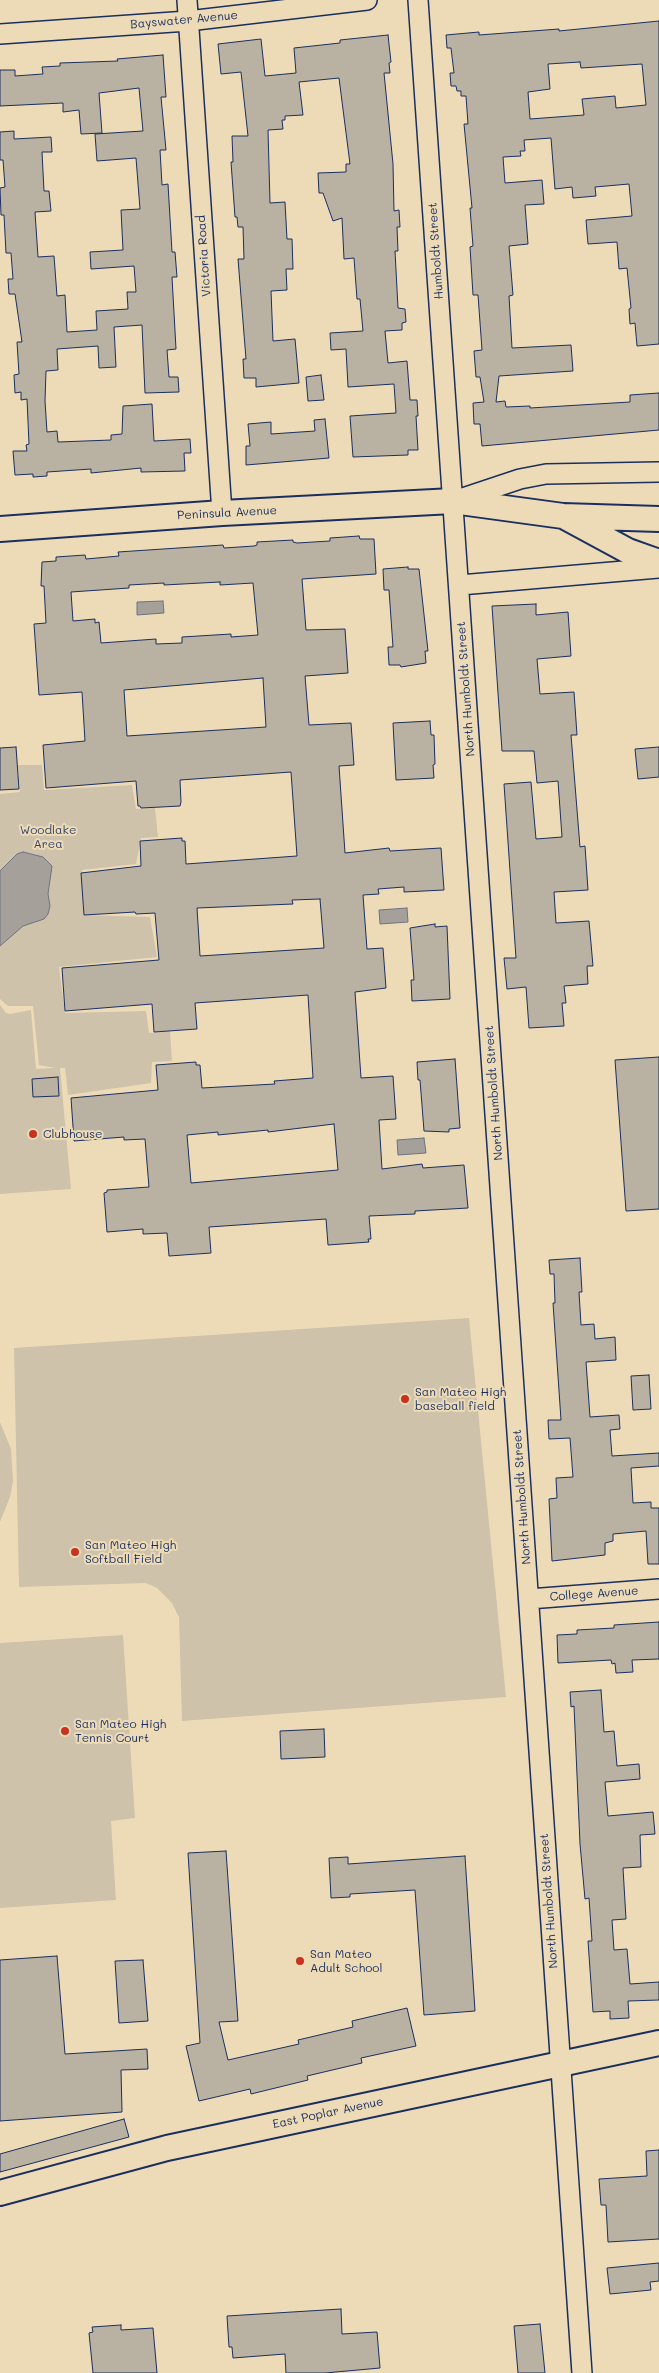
<!DOCTYPE html>
<style>
body{margin:0}
canvas{display:block;background:#eddbb8}
</style>
<canvas width="659" height="2373"></canvas>
<script>
const g = document.querySelector('canvas').getContext('2d');
g.lineJoin = 'round';
function paint(path, color) {
  g.fillStyle = color;
  g.fill(path, 'evenodd');
}
function poly(rows) {
  const path = new Path2D();
  for (const r of rows) {
    path.moveTo(r[0], r[1]);
    for (let i = 2; i < r.length; i += 2) path.lineTo(r[i], r[i + 1]);
  }
  return path;
}
function trace(path, color, width, dash) {
  g.strokeStyle = color;
  g.lineWidth = width;
  g.lineCap = dash ? 'butt' : 'round';
  g.setLineDash(dash || []);
  g.stroke(path);
}
function drawText(font, color, halo, rows, align = 'center') {
  g.font = font + ' Mali,sans-serif';
  g.lineWidth = 4;
  g.setLineDash([]);
  g.textBaseline = 'middle';
  g.strokeStyle = halo;
  g.fillStyle = color;
  for (const [text, x, y, turn = 0] of rows) {
    g.save();
    g.translate(x, y);
    g.rotate((+turn || 0) * Math.PI / 180);
    g.textAlign = isNaN(turn) ? turn : align;
    if (halo) g.strokeText(text, 0, 0);
    g.fillText(text, 0, 0);
    g.restore();
  }
}
paint(poly([
 [18,765,42,765,44,790,132,785,136,809,155,808,158,837,141,838,136,864,82,870,84,915,150,917,157,957,59,967,65,1013,146,1011,149,1033,170,1031,172,1061,152,1062,151,1083,68,1095,65,1068,60,1068,71,1189,0,1194,0,1005,6,1013,10,1014,31,1010,36,1069,55,1068,39,1065,33,1006,8,1006,0,999,0,794,20,792],
 [469,1318,506,1697,182,1721,179,1617,172,1603,157,1588,146,1583,19,1587,14,1348],
 [0,1422,11,1449,13,1481,10,1497,0,1522],
 [123,1635,135,1818,111,1821,116,1900,0,1908,0,1643]
]), '#cfc2ab');
const water = poly([
 [163,601,164,613,137,615,137,602,163,601],
 [23,852,43,857,52,866,48,894,50,906,48,914,44,919,23,926,0,946,0,871,17,854,23,852],
 [407,908,408,922,380,924,379,910,407,908],
 [424,1138,426,1153,398,1155,397,1140,424,1138]
]);
paint(water, '#a5a099');
trace(water, '#6e7381', 1);
const building = poly([
 [659,21,659,344,637,346,635,323,630,324,629,309,631,308,627,268,619,269,617,242,588,244,586,220,632,216,629,184,595,187,596,196,573,198,572,187,555,189,551,138,524,140,525,151,520,151,521,156,503,157,505,183,542,180,544,204,525,205,528,244,509,246,513,295,509,296,512,348,571,345,573,371,499,376,496,402,505,401,506,407,530,406,530,408,630,402,630,395,659,393,659,430,482,446,480,424,474,424,473,403,484,402,480,377,476,377,474,351,482,350,478,295,473,295,470,247,473,246,470,208,472,208,464,124,468,124,466,96,461,96,461,91,457,91,456,86,451,86,450,73,454,73,451,48,447,48,446,35,479,32,479,35,559,29,559,31,659,21],
 [580,62,581,68,642,64,646,105,616,108,615,96,582,99,584,115,530,119,528,92,550,89,548,64,580,62],
 [388,35,391,62,389,63,390,73,384,73,393,164,394,211,399,210,400,227,397,227,398,251,395,251,398,308,405,309,406,322,402,323,402,330,385,331,388,363,407,361,410,400,417,400,418,416,416,416,418,450,408,450,408,455,353,457,350,416,396,413,394,384,348,387,346,349,331,350,330,333,363,331,360,299,357,299,354,258,344,259,342,218,333,221,323,193,319,193,318,173,346,172,346,164,350,164,339,78,299,82,303,115,285,116,285,120,282,120,283,129,268,130,270,203,285,202,287,239,292,239,293,269,286,269,287,290,271,291,273,341,295,339,299,383,256,387,256,378,244,378,243,359,246,359,238,259,244,259,243,227,238,227,237,217,235,217,231,162,233,162,232,136,248,136,241,72,221,74,218,44,261,39,265,76,296,73,294,48,340,43,340,40,388,35],
 [163,55,166,97,161,97,166,150,160,150,162,185,168,184,172,252,175,252,177,277,172,277,176,349,167,350,169,377,178,377,179,392,145,393,142,325,114,327,116,367,99,368,98,346,57,349,58,370,46,371,45,401,47,432,57,431,58,442,111,440,111,435,122,434,123,406,152,404,154,441,190,439,191,453,184,453,185,471,141,472,141,468,91,473,91,469,47,472,47,476,33,477,33,474,15,475,13,451,27,451,26,445,29,444,27,399,21,400,21,392,15,393,14,375,19,374,17,342,22,342,15,294,9,294,8,279,13,279,11,253,6,253,4,215,1,215,0,188,5,187,3,160,0,160,0,132,14,131,14,139,51,137,52,152,42,152,44,191,49,191,51,211,35,212,38,257,54,256,57,296,65,295,67,332,97,330,96,311,128,309,127,292,136,292,134,266,91,269,90,252,123,250,121,210,140,209,136,158,97,161,95,134,143,131,139,88,99,93,102,133,81,134,79,110,63,112,63,103,0,106,0,70,15,70,15,76,43,74,42,67,60,66,60,63,118,61,117,59,163,55],
 [321,375,324,400,308,401,306,377,321,375],
 [325,419,329,458,246,465,246,446,250,446,248,424,271,422,271,434,315,431,314,420,325,419],
 [359,536,360,539,374,539,376,574,302,579,306,630,345,629,348,673,305,676,309,725,351,723,354,765,339,766,345,853,389,848,390,851,441,848,444,890,404,892,404,887,378,889,379,894,363,895,367,949,383,948,386,988,355,992,361,1078,393,1076,396,1119,379,1120,382,1169,422,1164,423,1168,464,1165,468,1208,415,1211,415,1214,369,1216,371,1239,368,1239,369,1242,328,1245,326,1219,209,1227,211,1253,169,1256,167,1233,143,1234,143,1229,107,1232,104,1193,107,1192,107,1190,149,1187,145,1139,124,1140,124,1137,74,1141,71,1098,158,1090,156,1065,196,1062,196,1065,200,1065,202,1088,275,1084,274,1081,313,1078,308,995,195,1003,197,1029,154,1032,152,1004,65,1011,62,968,159,960,155,913,136,914,135,912,84,915,81,873,141,866,140,841,182,838,182,841,185,841,186,864,297,856,291,772,180,780,181,802,180,806,161,807,141,808,140,806,138,806,136,781,46,788,43,745,85,741,82,692,39,695,34,624,46,623,44,586,41,586,42,562,56,561,56,557,85,555,86,559,119,556,118,552,223,545,224,548,254,546,257,545,257,542,293,540,293,542,297,543,330,541,330,538,359,536],
 [220,582,220,585,253,583,258,635,231,637,231,634,182,637,182,643,156,644,156,639,101,643,99,622,95,623,95,619,73,621,71,592,129,588,129,585,164,583,164,585,220,582],
 [263,678,266,727,127,736,124,690,263,678],
 [320,899,324,948,200,956,197,908,293,904,292,900,320,899],
 [334,1124,338,1170,191,1183,187,1135,218,1132,218,1135,268,1130,268,1132,334,1124],
 [408,567,408,569,419,569,428,651,425,651,426,663,401,667,400,665,389,665,388,647,393,647,389,590,384,590,383,569,408,567],
 [536,604,536,615,568,612,571,656,537,659,540,694,574,692,577,735,571,735,580,847,585,846,588,890,554,892,556,923,589,921,593,966,587,966,588,984,564,986,566,1003,562,1003,564,1026,529,1028,526,987,507,989,504,958,516,958,504,784,531,782,536,839,562,837,558,781,537,783,534,751,502,751,492,606,536,604],
 [430,721,431,735,434,735,435,764,433,765,434,778,396,780,393,723,430,721],
 [16,747,19,789,0,790,0,748,16,747],
 [659,747,659,777,638,779,635,749,659,747],
 [435,924,435,927,447,926,450,999,412,1001,411,980,414,980,410,928,435,924],
 [659,1057,659,1209,626,1211,615,1060,659,1057],
 [455,1059,460,1128,449,1129,449,1132,424,1131,420,1080,418,1080,417,1062,455,1059],
 [58,1077,59,1096,33,1097,32,1079,58,1077],
 [580,1258,582,1292,579,1292,581,1325,594,1324,595,1339,615,1337,616,1360,586,1362,590,1417,619,1415,620,1429,610,1430,612,1456,659,1453,659,1466,631,1468,633,1503,651,1502,651,1508,659,1508,659,1564,648,1564,646,1531,613,1534,613,1541,605,1543,605,1555,552,1561,549,1499,557,1498,556,1478,573,1477,570,1438,549,1439,548,1420,561,1420,553,1303,555,1303,554,1274,550,1274,549,1260,580,1258],
 [649,1375,651,1409,633,1410,631,1376,649,1375],
 [659,1622,659,1659,632,1660,633,1672,616,1673,615,1663,612,1664,611,1660,558,1663,557,1635,577,1634,577,1630,614,1628,614,1625,659,1622],
 [601,1690,604,1732,614,1731,617,1766,639,1764,640,1779,605,1782,608,1816,653,1812,655,1834,640,1835,641,1867,623,1868,626,1919,612,1920,614,1950,627,1949,630,1984,659,1982,659,2000,628,2001,629,2018,610,2019,610,2011,593,2012,588,1941,592,1941,589,1898,585,1899,580,1844,574,1706,571,1707,570,1692,601,1690],
 [324,1729,325,1757,281,1759,280,1731,324,1729],
 [226,1851,238,2021,219,2022,228,2060,299,2044,298,2040,353,2027,352,2021,407,2008,416,2046,361,2058,362,2063,307,2076,308,2080,251,2094,250,2089,199,2101,186,2046,200,2043,188,1853,226,1851],
 [465,1856,475,2011,424,2015,415,1890,350,1894,350,1897,331,1898,329,1858,348,1857,348,1864,465,1856],
 [57,1956,65,2054,147,2049,148,2069,121,2070,122,2112,0,2121,0,1960,57,1956],
 [143,1960,148,2021,119,2023,115,1961,143,1960],
 [124,2119,129,2137,0,2172,0,2154,124,2119],
 [659,2150,659,2239,608,2242,606,2205,601,2205,599,2179,647,2176,646,2151,659,2150],
 [659,2263,659,2281,650,2282,651,2290,610,2294,607,2268,659,2263],
 [341,2309,342,2334,377,2332,380,2368,325,2373,286,2373,285,2354,233,2358,232,2347,229,2347,227,2316,341,2309],
 [540,2324,545,2373,518,2373,514,2326,540,2324],
 [121,2325,121,2330,153,2328,157,2373,93,2373,89,2333,93,2332,92,2327,121,2325]
]);
paint(building, '#b9b1a2');
trace(building, '#1b2f5e', 1);
const minor = poly([
 [187,0,222,513],
 [418,0,582,2373],
 [0,34,188,21,367,0],
 [457,500,520,479,546,474,659,472],
 [460,585,659,568],
 [529,1599,659,1589]
]);
const major = poly([
 [567,518,628,551,659,562],
 [0,529,222,513,453,501,563,516,659,519],
 [0,2193,167,2148,659,2043]
]);
trace(minor, '#1b2f5e', 22);
trace(major, '#1b2f5e', 28);
trace(minor, '#eddbb8', 19);
trace(major, '#eddbb8', 24);
for (const [x, y, r, color] of [
 [33,1134,5,"#c8321e"],
 [405,1399,5,"#c8321e"],
 [75,1552,5,"#c8321e"],
 [65,1731,5,"#c8321e"],
 [300,1961,5,"#c8321e"]
]) {
  const dot = new Path2D();
  dot.arc(x, y, r, 0, 2 * Math.PI);
  g.fillStyle = color;
  g.fill(dot);
  trace(dot, '#eddbb8', 2);
}
drawText('12px', '#1b2f5e', '#eddbb8', [
 ["Bayswater Avenue",184,20,-5],
 ["Humboldt Street",436,251,-94],
 ["Victoria Road",204,256,-94],
 ["Peninsula Avenue",227,513,-3],
 ["North Humboldt Street",466,689,-94],
 ["North Humboldt Street",494,1093,-94],
 ["North Humboldt Street",522,1497,-94],
 ["College Avenue",594,1594,-4],
 ["North Humboldt Street",549,1901,-94],
 ["East Poplar Avenue",328,2113,-12]
]);
drawText('12px', '#36456a', '#eddbb8', [
 ["Woodlake",48,830],
 ["Area",48,844]
]);
drawText('12px', '#1b2f5e', '#eddbb8', [
 ["Clubhouse",43,1134],
 ["San Mateo High",415,1392],
 ["baseball field",415,1406],
 ["San Mateo High",85,1545],
 ["Softball Field",85,1559],
 ["San Mateo High",75,1724],
 ["Tennis Court",75,1738],
 ["San Mateo",310,1954],
 ["Adult School",310,1968]
], 'left');
</script>
